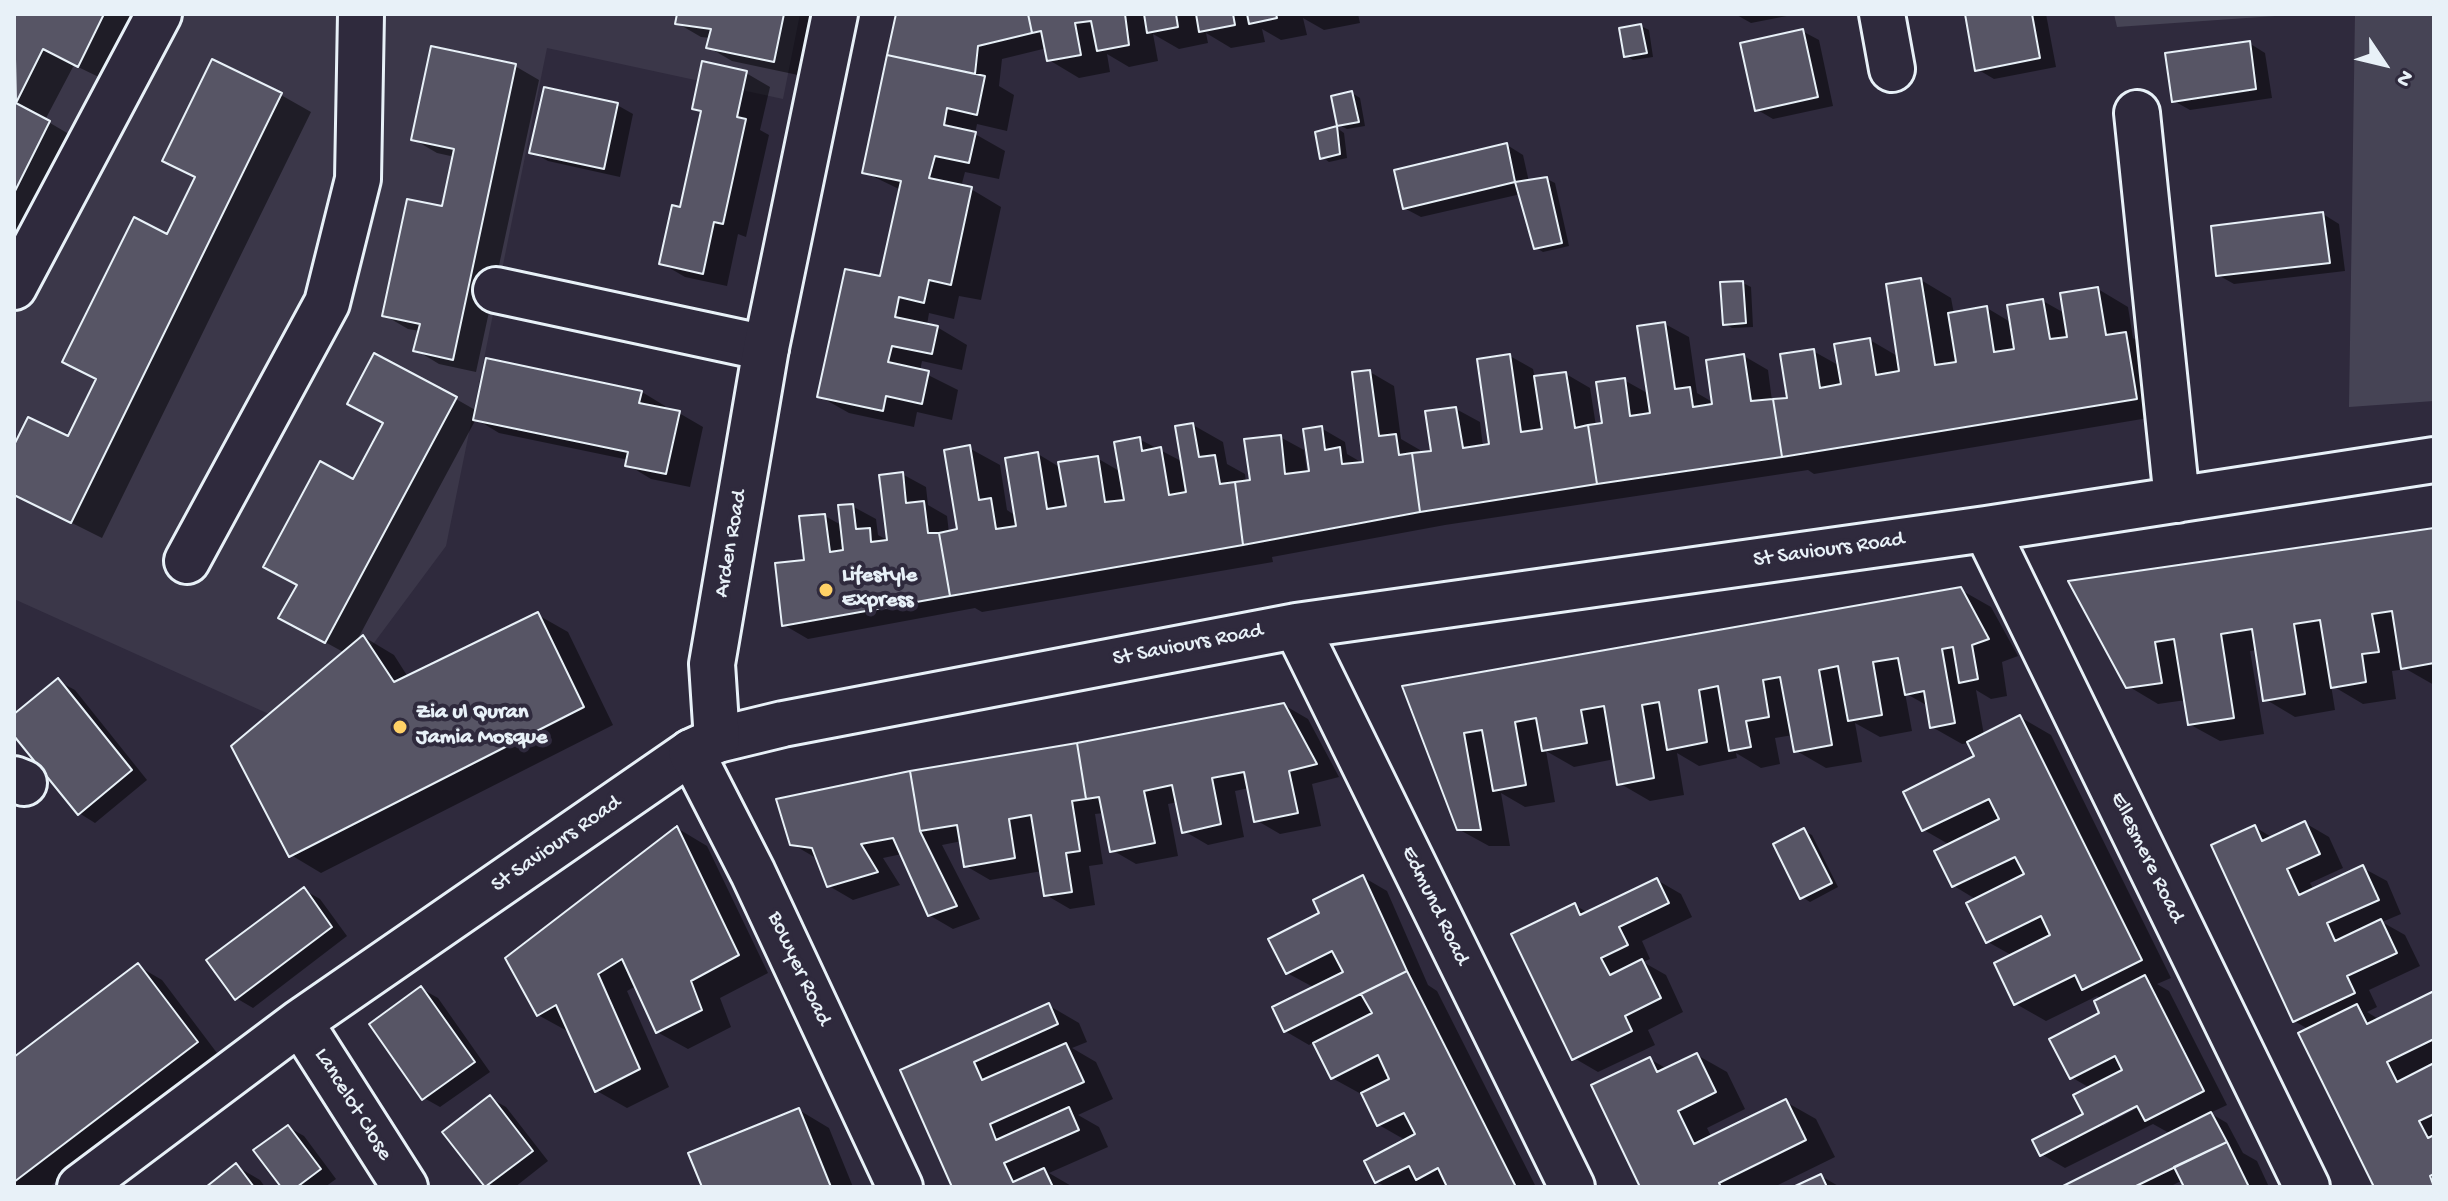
<!DOCTYPE html>
<style>
body{margin:0}
#map{position:relative;width:2448px;height:1201px;overflow:hidden;background:#2f2a3d;font-family:"Gochi Hand",sans-serif}
canvas{display:block}
.frame{position:absolute;inset:0;border:16px solid #e8f1f8;pointer-events:none}
.north{position:absolute;left:2344px;top:24px;width:80px;height:80px;-webkit-text-stroke:6px #2f2a3d;paint-order:stroke;rotate:125deg;font-size:22px;font-weight:700;line-height:32px;text-align:center;color:#e8f1f8}
.north::after{content:'';display:block;margin:auto;width:28px;height:36px;background:#e8f1f8;clip-path:polygon(50% 0,100% 100%,50% 72%,0 100%)}
</style>
<div id="map">
<canvas width="2448" height="1201"></canvas>
<div class="frame"></div>
<div class="north">N</div>
</div>
<script>
const g = document.querySelector('canvas').getContext('2d');
g.lineJoin = 'round';
function paint(path, color) {
  g.fillStyle = color;
  g.fill(path, 'evenodd');
}
function poly(rows) {
  const path = new Path2D();
  for (const r of rows) {
    path.moveTo(r[0], r[1]);
    for (let i = 2; i < r.length; i += 2) path.lineTo(r[i], r[i + 1]);
  }
  return path;
}
function trace(path, color, width, dash) {
  g.strokeStyle = color;
  g.lineWidth = width;
  g.lineCap = dash ? 'butt' : 'round';
  g.setLineDash(dash || []);
  g.stroke(path);
}
function drawText(font, color, halo, rows, align = 'center') {
  g.font = font + ' "Gochi Hand",sans-serif';
  g.lineWidth = 8;
  g.setLineDash([]);
  g.textBaseline = 'middle';
  g.strokeStyle = halo;
  g.fillStyle = color;
  for (const [text, x, y, turn = 0] of rows) {
    g.save();
    g.translate(x, y);
    g.rotate((+turn || 0) * Math.PI / 180);
    g.textAlign = isNaN(turn) ? turn : align;
    if (halo) g.strokeText(text, 0, 0);
    g.fillText(text, 0, 0);
    g.restore();
  }
}
paint(poly([
 [14,14,800,14,783,99,547,48,446,546,362,659,280,719,14,599]
]), '#3b3749');
paint(poly([
 [2114,14,2304,14,2117,27],
 [2355,14,2434,14,2434,401,2349,407]
]), '#464455');
paint(poly([
 [14,14,137,14,109,82,74,65,45,120,79,140,14,269],
 [679,14,810,14,798,75,732,61,708,47,711,38,701,37,677,23],
 [899,14,1358,14,1360,23,1324,30,1303,18,1307,35,1281,40,1262,29,1265,42,1231,48,1206,33,1208,43,1179,49,1153,34,1158,61,1129,67,1107,54,1110,72,1079,78,1049,60,1047,48,1002,59,999,86,1014,95,1007,131,977,124,975,134,1005,151,999,179,965,172,961,187,971,189,1001,207,981,300,959,296,954,319,929,313,927,325,937,327,967,345,962,370,922,361,920,371,958,390,952,420,917,412,914,427,849,413,819,396,882,278,901,190,864,172],
 [1735,14,1797,14,1751,23],
 [1967,14,2046,14,2056,67,1994,79,1977,69],
 [1641,26,1649,30,1653,57,1633,60,1626,55],
 [1802,31,1819,40,1833,106,1773,119,1756,109],
 [2249,43,2265,53,2272,98,2190,110,2174,101],
 [515,66,539,80,476,372,439,364,416,350,420,331,408,329,384,315,444,208,455,157,437,153,413,139],
 [746,73,770,87,760,130,769,135,746,237,738,234,727,286,685,277,661,263,682,210,703,113,694,108],
 [1352,93,1360,98,1365,126,1347,129,1339,125],
 [281,95,311,112,102,538,14,494,14,450,69,439,98,380,64,362,168,236,196,178,165,160],
 [617,105,633,114,620,177,548,161,532,152],
 [1337,128,1344,133,1347,158,1329,162,1322,157],
 [1507,145,1523,155,1529,182,1547,179,1555,183,1569,246,1543,252,1535,247,1521,194,1421,217,1404,208],
 [2323,214,2339,224,2345,271,2234,284,2218,275],
 [1921,280,1951,298,1954,314,1987,308,2012,323,2043,301,2066,314,2098,289,2128,307,2133,338,2156,352,2166,415,1814,474,1808,470,1445,525,1272,557,1273,562,982,612,975,608,808,639,784,625,825,516,843,526,852,506,876,519,878,535,889,541,902,474,926,487,928,505,947,516,949,533,959,531,969,448,1000,465,1007,510,1016,516,1038,454,1061,468,1097,458,1121,472,1139,439,1183,462,1193,425,1223,442,1227,464,1245,474,1246,483,1252,482,1280,437,1304,450,1307,473,1311,472,1321,428,1345,442,1347,454,1366,465,1370,372,1394,386,1401,439,1420,450,1420,454,1433,452,1456,409,1480,422,1483,447,1491,445,1510,356,1533,369,1535,378,1566,374,1590,388,1596,426,1604,424,1624,380,1649,394,1665,324,1689,337,1697,393,1714,403,1744,356,1768,370,1772,401,1789,400,1813,351,1840,366,1870,340,1899,357],
 [1743,283,1751,287,1753,327,1732,328,1725,324],
 [642,392,665,406,664,410,679,413,703,427,690,487,651,479,628,465,629,460,499,433,476,419,355,644,364,637,394,655,408,677,538,615,568,632,613,725,321,873,291,855,345,653,305,631,354,482,456,399,477,411],
 [2434,530,2434,685,2406,669,2392,671,2396,699,2363,704,2331,685,2335,710,2295,717,2265,699,2257,650,2250,651,2264,734,2220,741,2189,724,2186,700,2158,704,2128,686,2071,583],
 [1961,590,1991,607,2018,656,2002,662,2007,696,1991,699,1976,690,1984,735,2020,717,2051,735,2171,978,2157,984,2169,991,2227,1105,2210,1113,2227,1123,2243,1153,2257,1161,2269,1187,2186,1187,2183,1180,2169,1187,2066,1187,2171,1134,2153,1124,2065,1168,2041,1154,2086,1114,2090,1088,2071,1077,2102,1014,2102,999,2097,996,2046,1021,2016,1004,2013,956,1988,942,1977,900,1954,886,1950,845,1924,830,1977,757,1970,743,1962,744,1932,727,1928,706,1905,693,1912,731,1880,737,1855,723,1862,762,1826,768,1795,750,1793,735,1775,738,1780,764,1761,768,1736,753,1737,758,1699,766,1677,753,1684,795,1650,801,1619,783,1615,759,1574,767,1546,751,1555,802,1525,807,1501,793,1510,846,1489,846,1458,829,1404,687],
 [2145,1100,2147,1103,2103,1126,2103,1121],
 [58,681,75,690,147,780,95,823,79,813,14,733,14,716],
 [1284,705,1308,719,1339,777,1312,784,1321,826,1280,834,1256,820,1249,788,1235,791,1244,837,1208,845,1184,831,1178,802,1168,804,1178,856,1136,864,1112,850,1104,813,1095,814,1103,864,1089,866,1095,905,1070,909,1046,895,1042,871,990,880,966,866,962,841,942,845,980,919,953,929,929,915,902,854,883,858,900,885,853,900,829,886,816,858,792,844,1078,745],
 [2305,823,2329,837,2343,868,2310,883,2314,890,2363,868,2387,881,2401,914,2382,922,2405,935,2420,966,2369,990,2377,1007,2367,1012,2380,1020,2434,993,2434,1187,2376,1187,2310,1030,2294,1021,2255,827,2273,838],
 [677,828,707,846,768,973,720,998,731,1027,688,1049,657,1032,636,986,627,991,669,1087,627,1108,597,1091,569,1032,538,1015],
 [1804,831,1812,835,1838,887,1810,902,1802,897],
 [1363,877,1387,891,1428,985,1437,991,1536,1187,1386,1187,1377,1182,1407,1141,1379,1125,1363,1095,1332,1078,1314,1042,1309,1045,1285,1031,1315,988,1287,973,1322,914],
 [1657,880,1681,894,1692,917,1642,941,1650,959,1643,962,1666,975,1683,1012,1648,1030,1655,1045,1598,1072,1574,1058,1574,905,1589,913],
 [304,890,320,899,347,936,253,1008,236,998],
 [138,966,162,980,220,1057,49,1187,14,1187,14,1060],
 [422,989,438,998,490,1072,440,1107,424,1098],
 [1048,1005,1079,1023,1087,1042,1072,1048,1096,1062,1113,1099,1078,1115,1099,1127,1108,1147,1049,1173,1073,1187,954,1187,902,1071],
 [1697,1055,1727,1072,1745,1109,1707,1128,1712,1138,1786,1102,1816,1119,1835,1157,1774,1187,1643,1187,1650,1059,1667,1069],
 [490,1098,506,1107,548,1161,515,1187,487,1186,445,1132],
 [799,1110,829,1128,853,1187,704,1187],
 [288,1127,304,1136,336,1179,325,1187,283,1187],
 [236,1166,260,1180,265,1187,209,1187],
 [1821,1176,1840,1187,1798,1187]
]), '#0007');
const building = poly([
 [14,14,104,14,78,67,43,49,16,103,14,14],
 [677,14,784,14,774,62,706,48,711,29,675,24,677,14],
 [896,14,1028,14,1032,33,978,46,975,74,887,55,896,14],
 [1028,14,1125,14,1129,45,1097,51,1091,21,1075,23,1081,55,1047,61,1041,31,1032,33,1028,14],
 [1144,14,1176,14,1178,27,1147,33,1144,14],
 [1196,14,1233,14,1235,25,1199,32,1196,14],
 [1247,14,1276,14,1277,18,1249,24,1247,14],
 [1965,14,2032,14,2040,58,1975,71,1965,14],
 [1641,24,1647,53,1624,57,1619,28,1641,24],
 [1803,29,1818,97,1755,111,1740,43,1803,29],
 [2250,41,2256,89,2172,102,2165,53,2250,41],
 [431,46,516,64,453,360,413,351,420,324,382,316,407,199,442,206,454,149,411,140,431,46],
 [887,55,985,76,977,115,947,108,944,125,976,132,969,163,935,156,929,178,972,187,951,285,929,280,924,303,899,297,895,317,938,326,932,354,892,346,888,362,929,371,922,404,886,396,883,411,817,397,845,269,880,276,901,181,862,173,887,55],
 [212,59,282,93,71,523,14,495,14,445,28,417,68,436,96,379,62,362,134,217,167,234,195,177,162,161,212,59],
 [702,61,747,71,737,117,746,119,723,224,714,222,703,274,659,264,672,205,680,207,701,111,692,109,702,61],
 [544,87,618,103,604,169,529,153,544,87],
 [1352,91,1359,122,1337,126,1331,96,1352,91],
 [14,102,50,121,14,193,14,102],
 [1337,126,1340,154,1320,159,1315,132,1337,126],
 [1507,143,1515,182,1403,209,1394,170,1507,143],
 [1547,177,1562,243,1534,249,1515,182,1547,177],
 [2323,212,2330,263,2216,276,2211,226,2323,212],
 [1921,278,1935,365,1956,362,1948,313,1987,306,1994,352,2014,349,2007,305,2043,299,2050,339,2067,337,2060,293,2098,287,2106,335,2126,332,2137,399,1782,457,1773,399,1787,398,1780,354,1814,349,1820,388,1841,384,1834,344,1870,338,1876,375,1899,371,1886,284,1921,278],
 [1743,281,1746,323,1723,325,1720,282,1743,281],
 [1665,322,1675,389,1690,387,1693,407,1712,404,1706,360,1744,354,1751,401,1773,399,1782,457,1597,484,1588,425,1602,423,1596,382,1625,378,1630,416,1650,413,1637,326,1665,322],
 [374,353,457,397,325,643,278,618,297,585,263,567,320,461,353,479,383,423,347,404,374,353],
 [1510,354,1521,432,1542,429,1534,376,1566,372,1575,428,1588,425,1597,484,1420,512,1412,453,1431,451,1425,411,1456,407,1463,448,1489,444,1477,359,1510,354],
 [486,358,642,391,639,403,680,411,666,474,625,466,628,452,473,420,486,358],
 [1370,370,1379,436,1396,434,1399,455,1412,453,1420,512,1243,545,1235,482,1250,480,1244,439,1281,435,1285,474,1309,471,1303,429,1322,426,1325,450,1340,447,1342,464,1363,462,1352,372,1370,370],
 [1193,423,1199,457,1215,455,1220,484,1235,482,1243,545,950,596,939,533,957,529,944,450,970,445,979,500,991,498,996,529,1016,526,1005,458,1038,452,1047,509,1066,506,1058,462,1098,456,1105,502,1124,500,1114,442,1140,437,1142,451,1161,447,1169,495,1186,492,1175,426,1193,423],
 [903,472,906,503,924,501,928,533,939,533,950,596,782,626,775,563,804,560,799,516,825,514,830,552,843,550,838,505,853,504,856,529,870,528,871,542,887,540,879,475,903,472],
 [2434,528,2434,663,2401,669,2392,611,2372,614,2379,652,2362,654,2366,682,2331,688,2320,620,2294,624,2305,694,2263,701,2252,629,2221,634,2234,718,2188,725,2174,639,2155,642,2162,683,2126,688,2068,581,2434,528],
 [1961,587,1989,639,1972,645,1978,679,1959,683,1953,647,1942,649,1955,723,1930,728,1924,691,1905,695,1898,658,1873,662,1882,715,1848,721,1838,666,1819,670,1832,745,1794,752,1780,677,1763,680,1769,717,1746,721,1751,747,1729,751,1718,686,1699,690,1707,742,1667,750,1659,702,1642,705,1654,778,1617,785,1604,706,1581,710,1587,743,1542,751,1536,718,1515,722,1526,785,1493,791,1482,730,1464,733,1481,830,1457,830,1402,686,1961,587],
 [538,612,584,707,289,857,231,746,363,635,394,682,538,612],
 [58,678,132,770,78,815,14,736,14,714,58,678],
 [1284,703,1317,764,1289,771,1298,813,1254,822,1244,772,1212,778,1221,824,1182,833,1172,785,1144,791,1155,843,1110,852,1099,797,1086,799,1077,743,1284,703],
 [2020,715,2142,960,2082,990,2075,975,2014,1005,1994,963,2050,935,2041,916,1986,943,1966,903,2024,874,2015,857,1952,887,1934,851,1999,819,1989,799,1922,831,1903,792,1974,756,1967,742,2020,715],
 [1077,743,1086,799,1072,801,1080,851,1066,853,1072,892,1044,896,1031,815,1009,819,1015,858,964,867,957,825,920,831,910,771,1077,743],
 [910,771,920,831,957,906,928,916,893,838,861,844,878,872,827,887,812,848,790,845,776,799,910,771],
 [2305,821,2320,854,2287,869,2299,895,2363,865,2379,900,2327,923,2335,941,2381,919,2397,953,2347,976,2355,993,2293,1022,2211,845,2255,825,2262,841,2305,821],
 [677,826,739,955,691,981,702,1010,656,1033,622,959,598,974,640,1069,595,1092,556,1005,537,1016,505,958,677,826],
 [1804,828,1832,883,1800,899,1773,844,1804,828],
 [1363,875,1407,971,1284,1032,1272,1007,1343,972,1332,951,1286,974,1268,939,1319,913,1313,900,1363,875],
 [1657,878,1669,903,1619,927,1628,945,1601,958,1610,975,1642,959,1661,998,1625,1016,1632,1031,1572,1060,1511,934,1575,903,1580,915,1657,878],
 [304,887,332,927,235,1000,206,960,304,887],
 [138,963,198,1042,14,1182,14,1057,138,963],
 [1407,971,1516,1187,1447,1187,1438,1168,1416,1180,1409,1166,1375,1183,1364,1161,1415,1134,1404,1113,1377,1126,1361,1093,1389,1079,1378,1055,1331,1079,1313,1043,1372,1013,1361,994,1407,971],
 [2145,975,2204,1091,2145,1121,2137,1106,2040,1156,2032,1140,2083,1114,2073,1095,2122,1070,2115,1056,2070,1079,2049,1039,2099,1013,2094,1001,2145,975],
 [421,986,475,1062,422,1100,369,1024,421,986],
 [2434,991,2434,1039,2387,1062,2397,1082,2434,1063,2434,1114,2419,1121,2428,1138,2434,1135,2434,1174,2430,1176,2434,1187,2374,1187,2298,1033,2357,1004,2367,1024,2434,991],
 [1049,1003,1058,1024,974,1062,982,1080,1066,1043,1084,1082,990,1124,996,1140,1069,1107,1079,1130,1004,1163,1013,1182,1044,1168,1053,1187,952,1187,900,1070,1049,1003],
 [1697,1053,1716,1092,1678,1111,1694,1144,1786,1099,1806,1140,1719,1183,1721,1187,1640,1187,1591,1085,1650,1057,1657,1072,1697,1053],
 [490,1095,533,1151,485,1187,442,1132,490,1095],
 [799,1108,831,1187,702,1187,688,1153,799,1108],
 [2211,1112,2227,1142,2134,1187,2063,1186,2211,1112],
 [288,1125,321,1169,297,1187,281,1187,253,1150,288,1125],
 [2227,1142,2249,1187,2184,1187,2174,1167,2227,1142],
 [236,1163,254,1187,206,1187,236,1163],
 [1821,1174,1827,1187,1793,1187,1821,1174]
]);
paint(building, '#575565');
trace(building, '#e8f1f8', 2);
const minor = poly([
 [1882,14,1892,69],
 [2137,113,2177,500],
 [14,287,159,14],
 [496,290,766,348],
 [1986,529,2307,1187],
 [187,561,327,303,358,179,361,14],
 [1296,626,1572,1187],
 [717,740,783,724,1296,626,1986,529,2434,460],
 [14,779,24,783],
 [300,1022,405,1187],
 [80,1187,300,1022,691,752]
]);
const major = poly([
 [835,14,766,348,712,664,717,740,691,752,753,873,900,1187]
]);
trace(minor, '#e8f1f8', 50);
trace(major, '#e8f1f8', 50);
trace(minor, '#2f2a3d', 44);
trace(major, '#2f2a3d', 44);
for (const [x, y, r, color] of [
 [826,590,8,"#ffd166"],
 [400,727,8,"#ffd166"]
]) {
  const dot = new Path2D();
  dot.arc(x, y, r, 0, 2 * Math.PI);
  g.fillStyle = color;
  g.fill(dot);
  trace(dot, '#2f2a3d', 3);
}
drawText('22px', '#e8f1f8', '#2f2a3d', [
 ["Arden Road",732,544,-80],
 ["St Saviours Road",1829,551,-8],
 ["St Saviours Road",1188,646,-11],
 ["St Saviours Road",557,845,-35],
 ["Ellesmere Road",2146,858,64],
 ["Edmund Road",1434,906,64],
 ["Bowyer Road",798,969,65],
 ["Lancelot Close",352,1105,58]
]);
drawText('bold 22px', '#e8f1f8', '#2f2a3d', [
 ["Lifestyle",842,577],
 ["Express",842,602],
 ["Zia ul Quran",416,714],
 ["Jamia Mosque",416,739]
], 'left');
</script>
